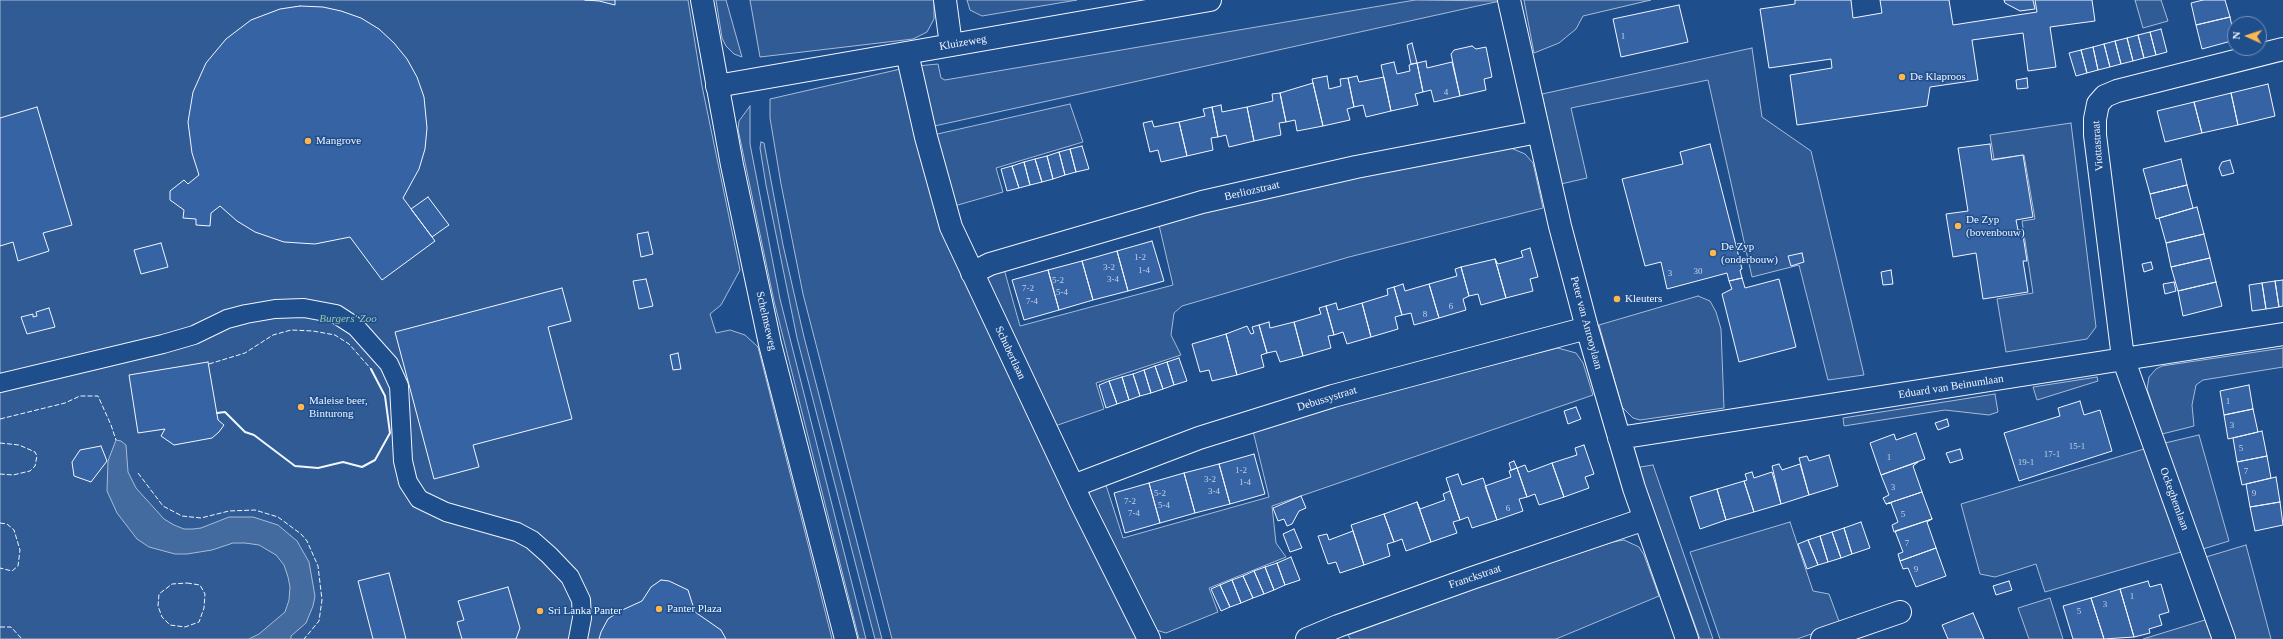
<!DOCTYPE html>
<style>
body{margin:0}
#map{position:relative;width:2283px;height:639px;overflow:hidden;background:#1f4e8c;font-family:Georgia,serif}
canvas{display:block}
.north{position:absolute;left:2227px;top:16px;width:40px;height:40px;box-sizing:border-box;background:#1f4e8c;border:1px solid #7391ba;border-radius:50%;rotate:273deg;font-size:11px;font-weight:700;line-height:16px;text-align:center;color:#f2f6ff}
.north::after{content:'';display:block;margin:auto;width:14px;height:18px;background:#ffb74d;clip-path:polygon(50% 0,100% 100%,50% 72%,0 100%)}
</style>
<div id="map">
<canvas width="2283" height="639"></canvas>
<div class="north">N</div>
</div>
<script>
const g = document.querySelector('canvas').getContext('2d');
g.lineJoin = 'round';
function paint(path, color) {
  g.fillStyle = color;
  g.fill(path, 'evenodd');
}
function poly(rows) {
  const path = new Path2D();
  for (const r of rows) {
    path.moveTo(r[0], r[1]);
    for (let i = 2; i < r.length; i += 2) path.lineTo(r[i], r[i + 1]);
  }
  return path;
}
function trace(path, color, width, dash) {
  g.strokeStyle = color;
  g.lineWidth = width;
  g.lineCap = dash ? 'butt' : 'round';
  g.setLineDash(dash || []);
  g.stroke(path);
}
function drawText(font, color, halo, rows, align = 'center') {
  g.font = font + ' Georgia,serif';
  g.lineWidth = 3;
  g.setLineDash([]);
  g.textBaseline = 'middle';
  g.strokeStyle = halo;
  g.fillStyle = color;
  for (const [text, x, y, turn = 0] of rows) {
    g.save();
    g.translate(x, y);
    g.rotate((+turn || 0) * Math.PI / 180);
    g.textAlign = isNaN(turn) ? turn : align;
    if (halo) g.strokeText(text, 0, 0);
    g.fillText(text, 0, 0);
    g.restore();
  }
}
const green = poly([
 [0,0,688,0,702,86,740,270,721,305,710,314,716,333,730,330,745,335,758,347,832,639,0,639,0,0],
 [716,0,726,0,742,57,734,54,726,46,722,38,716,0],
 [750,0,934,0,934,19,927,32,913,39,760,57,750,0],
 [967,0,1077,0,982,16,970,10,967,0],
 [1415,0,1500,1,930,127,917,66,938,64,941,78,945,80,1415,0],
 [1524,0,1651,0,1583,16,1576,29,1559,43,1534,53,1524,0],
 [2135,0,2161,0,2168,21,2143,28,2135,0],
 [1752,48,1762,117,1811,151,1864,375,1828,380,1799,265,1752,277,1708,80,1571,108,1587,178,1561,184,1542,94,1752,48],
 [905,68,935,212,1139,639,892,639,803,294,781,184,770,118,770,99,905,68],
 [1070,104,1083,142,996,168,1003,192,951,207,933,135,1070,104],
 [750,106,750,144,780,299,866,639,859,639,774,301,738,129,739,121,750,106],
 [2071,123,2096,327,2087,339,2006,352,1997,299,2033,293,2022,221,2035,219,2024,155,1994,159,1990,135,2071,123],
 [761,142,764,143,783,245,804,337,882,639,875,639,797,338,766,185,760,148,761,142],
 [1511,148,1525,154,1533,163,1543,208,1349,257,1182,306,1174,313,1171,335,1181,355,1096,383,1104,409,1055,426,986,277,1004,269,1020,326,1173,285,1159,225,1205,212,1357,177,1511,148],
 [1698,296,1710,301,1716,312,1721,329,1724,408,1640,420,1633,418,1622,407,1599,325,1698,296],
 [1558,348,1576,353,1583,363,1593,395,1272,506,1276,543,1286,557,1209,588,1218,612,1166,633,1156,630,1088,495,1091,489,1105,482,1123,538,1269,497,1253,431,1333,406,1558,348],
 [2283,348,2283,367,2203,380,2196,385,2192,405,2194,426,2162,434,2147,389,2149,377,2156,369,2162,366,2283,348],
 [2097,377,2098,381,2037,400,2033,387,2097,377],
 [1995,394,1998,412,1989,415,1945,410,1844,426,1843,418,1995,394],
 [2199,435,2229,541,2203,549,2165,443,2199,435],
 [2144,449,2181,552,2045,592,2036,564,1995,577,1980,574,1961,504,2144,449],
 [1653,465,1713,639,1700,639,1641,475,1640,467,1653,465],
 [1790,522,1813,591,1829,594,1840,624,1797,639,1720,639,1690,552,1790,522],
 [1624,540,1639,547,1644,555,1659,596,1556,639,1350,639,1348,635,1477,587,1613,542,1624,540],
 [2246,545,2271,639,2235,639,2206,557,2246,545],
 [2050,598,2063,639,2029,639,2018,608,2050,598],
 [2205,620,2212,639,2143,639,2205,620]
]);
paint(green, '#305b95');
trace(green, '#a8bbd7', 1);
const water = poly([
 [116,440,121,441,126,445,128,472,136,488,164,519,174,525,184,529,193,529,201,528,229,517,253,517,278,525,297,541,309,562,315,596,313,606,306,623,291,636,291,639,249,639,259,634,285,612,289,600,290,587,288,577,284,565,276,555,259,545,245,543,233,543,212,550,187,554,175,554,149,547,137,539,117,513,107,491,108,461,116,440]
]);
paint(water, '#446ba0');
trace(water, '#a8bbd7', 1);
const building = poly([
 [585,0,615,0,615,5,599,1,585,0],
 [1795,0,1851,0,1853,18,1882,13,1880,0,1949,0,1953,25,2037,12,2035,0,2092,0,2095,21,2050,27,2056,67,2028,71,2023,33,1972,40,1978,80,1930,87,1927,106,1797,125,1790,75,1832,68,1831,59,1769,68,1760,9,1795,4,1795,0],
 [2004,0,2033,0,2035,9,2020,11,2005,3,2004,0],
 [2203,0,2225,0,2230,17,2196,25,2191,3,2203,0],
 [1679,5,1688,42,1621,57,1613,19,1679,5],
 [300,6,323,7,341,11,361,18,379,29,394,43,407,59,417,77,424,97,427,128,425,149,419,169,403,198,435,241,382,280,350,237,315,244,284,242,255,232,237,221,220,206,211,213,210,226,196,225,196,219,183,218,184,210,170,200,170,191,184,180,188,184,199,175,192,153,188,122,193,92,206,63,226,39,251,20,280,9,300,6],
 [2230,17,2235,40,2202,49,2196,25,2230,17],
 [2161,29,2167,52,2156,55,2150,32,2161,29],
 [2150,32,2156,55,2144,58,2138,35,2150,32],
 [2138,35,2144,58,2133,61,2127,38,2138,35],
 [2127,38,2133,61,2121,64,2115,41,2127,38],
 [2115,41,2121,64,2110,67,2104,44,2115,41],
 [1412,43,1417,63,1411,64,1407,45,1412,43],
 [2104,44,2110,67,2098,70,2093,47,2104,44],
 [1472,46,1476,49,1486,47,1492,77,1484,79,1486,90,1460,96,1451,54,1454,50,1472,46],
 [2093,47,2098,70,2087,73,2081,50,2093,47],
 [2081,50,2087,73,2076,76,2069,53,2081,50],
 [1426,61,1427,68,1452,62,1460,96,1434,102,1431,90,1423,92,1417,63,1426,61],
 [1394,62,1397,74,1410,71,1409,65,1417,63,1423,92,1415,94,1418,105,1391,111,1381,65,1394,62],
 [1327,76,1329,89,1341,86,1340,79,1348,78,1354,107,1347,109,1350,120,1323,126,1312,79,1327,76],
 [1357,76,1359,82,1384,77,1391,111,1366,117,1363,105,1354,107,1348,78,1357,76],
 [2027,78,2028,88,2017,89,2016,80,2027,78],
 [1313,83,1323,126,1297,131,1295,120,1286,122,1280,93,1313,83],
 [2268,84,2275,116,2238,125,2231,93,2268,84],
 [1280,93,1286,122,1279,123,1281,135,1254,141,1247,107,1273,101,1272,94,1280,93],
 [2231,93,2238,125,2202,133,2194,102,2231,93],
 [2194,102,2202,133,2165,142,2157,111,2194,102],
 [1221,105,1222,112,1247,107,1254,141,1229,147,1226,135,1218,137,1212,107,1221,105],
 [37,107,72,225,43,233,49,251,18,261,13,242,0,246,0,118,37,107],
 [1212,107,1218,137,1211,138,1213,150,1187,156,1179,122,1205,116,1203,109,1212,107],
 [1152,121,1154,127,1179,122,1187,156,1161,162,1158,150,1150,152,1143,123,1152,121],
 [1710,144,1742,269,1740,270,1742,278,1729,281,1727,273,1667,289,1661,262,1645,266,1622,179,1683,164,1680,152,1710,144],
 [1990,144,1992,160,2023,155,2033,217,2016,220,2018,230,2022,229,2027,261,2023,261,2028,292,1983,299,1976,253,1953,257,1946,214,1968,211,1958,148,1990,144],
 [1082,146,1089,169,1076,172,1070,149,1082,146],
 [1070,149,1076,172,1065,175,1059,152,1070,149],
 [1059,152,1065,175,1053,179,1047,156,1059,152],
 [1047,156,1053,179,1042,182,1035,159,1047,156],
 [1035,159,1042,182,1030,185,1024,162,1035,159],
 [2181,159,2187,185,2150,194,2143,169,2181,159],
 [2230,160,2234,173,2222,176,2219,168,2222,162,2230,160],
 [1024,162,1030,185,1019,188,1012,166,1024,162],
 [1012,166,1019,188,1007,191,1001,169,1012,166],
 [2187,185,2193,208,2156,219,2150,194,2187,185],
 [428,197,449,225,432,237,411,209,428,197],
 [2197,207,2204,234,2166,243,2159,218,2197,207],
 [648,232,653,254,641,257,637,234,648,232],
 [2204,234,2210,258,2171,267,2166,243,2204,234],
 [1152,241,1164,281,1128,291,1117,251,1152,241],
 [161,243,168,267,141,274,134,250,161,243],
 [1530,248,1538,277,1530,279,1533,291,1506,298,1495,259,1498,264,1523,257,1521,251,1530,248],
 [1117,251,1128,291,1093,300,1082,261,1117,251],
 [1802,253,1804,262,1791,266,1788,256,1802,253],
 [2210,258,2216,282,2178,291,2171,267,2210,258],
 [1495,259,1506,298,1481,305,1478,294,1469,296,1461,267,1495,259],
 [1082,261,1093,300,1059,310,1048,270,1082,261],
 [2151,262,2153,269,2144,272,2142,264,2151,262],
 [1461,267,1469,296,1463,299,1466,310,1439,318,1429,284,1457,276,1455,269,1461,267],
 [1048,270,1059,310,1024,320,1012,280,1048,270],
 [1891,270,1893,284,1883,285,1881,272,1891,270],
 [1742,278,1745,288,1779,279,1796,347,1739,362,1722,294,1732,289,1729,281,1742,278],
 [646,279,653,306,639,309,633,281,646,279],
 [2283,280,2283,306,2279,307,2275,281,2283,280],
 [2275,281,2279,307,2266,309,2262,283,2275,281],
 [2174,282,2176,291,2165,294,2163,284,2174,282],
 [2216,282,2222,306,2183,316,2178,291,2216,282],
 [2262,283,2266,309,2252,311,2249,285,2262,283],
 [1403,284,1405,291,1429,284,1439,318,1414,325,1411,313,1402,315,1394,287,1403,284],
 [1394,287,1402,315,1395,317,1398,329,1371,337,1362,303,1388,295,1387,289,1394,287],
 [562,288,571,321,548,327,572,419,473,445,479,467,434,479,395,332,562,288],
 [1336,303,1338,310,1362,303,1371,337,1347,344,1343,332,1334,335,1326,306,1336,303],
 [1326,306,1334,335,1328,336,1331,348,1303,356,1294,322,1321,314,1319,308,1326,306],
 [49,308,55,327,27,334,21,317,33,314,33,317,37,316,36,312,49,308],
 [1269,322,1270,328,1294,322,1303,356,1280,362,1276,351,1267,353,1259,325,1269,322],
 [1259,325,1267,353,1261,355,1264,367,1237,375,1226,334,1247,326,1251,334,1254,333,1252,327,1259,325],
 [1226,334,1237,375,1212,381,1209,370,1200,372,1192,344,1226,334],
 [678,353,681,369,673,370,670,355,678,353],
 [1179,358,1187,381,1174,385,1167,362,1179,358],
 [208,362,218,420,224,425,219,432,212,438,174,445,161,436,165,429,138,433,129,375,208,362],
 [1167,362,1174,385,1163,389,1155,366,1167,362],
 [1155,366,1163,389,1151,393,1144,370,1155,366],
 [1144,370,1151,393,1140,396,1133,374,1144,370],
 [1133,374,1140,396,1129,400,1122,377,1133,374],
 [1122,377,1129,400,1117,404,1109,381,1122,377],
 [1109,381,1117,404,1106,408,1099,385,1109,381],
 [2249,385,2253,409,2224,415,2220,391,2249,385],
 [2080,401,2084,415,2100,410,2112,451,2019,481,2004,433,2060,416,2058,408,2080,401],
 [1576,407,1581,419,1568,424,1564,411,1576,407],
 [2253,409,2258,432,2228,439,2224,415,2253,409],
 [1947,419,1949,426,1938,430,1935,423,1947,419],
 [2262,431,2267,456,2237,462,2233,438,2262,431],
 [1916,433,1925,459,1881,475,1870,443,1894,434,1896,440,1916,433],
 [1584,445,1594,474,1585,477,1589,488,1564,497,1552,463,1577,455,1575,448,1584,445],
 [101,446,107,461,91,482,74,476,72,462,80,450,101,446],
 [1960,449,1963,459,1950,463,1946,453,1960,449],
 [1254,454,1265,494,1230,504,1219,464,1254,454],
 [1829,455,1838,486,1809,495,1799,458,1807,456,1809,461,1829,455],
 [2267,456,2271,478,2242,485,2237,462,2267,456],
 [1514,461,1517,468,1511,470,1509,463,1514,461],
 [1918,462,1913,466,1922,492,1886,504,1883,498,1889,495,1881,475,1918,462],
 [1552,463,1564,497,1539,505,1535,494,1527,497,1517,468,1525,465,1528,472,1552,463],
 [1219,464,1230,504,1195,513,1184,473,1219,464],
 [1779,464,1782,470,1800,464,1809,495,1781,504,1772,466,1779,464],
 [1517,468,1527,497,1519,499,1523,511,1497,520,1485,486,1511,477,1509,471,1517,468],
 [1752,472,1754,478,1772,472,1781,504,1754,512,1744,481,1747,480,1745,474,1752,472],
 [1184,473,1195,513,1160,523,1149,483,1184,473],
 [1458,474,1462,485,1483,478,1497,520,1472,528,1468,517,1460,520,1446,478,1458,474],
 [2276,477,2280,502,2250,507,2246,484,2276,477],
 [1744,481,1754,512,1726,520,1717,489,1744,481],
 [1149,483,1160,523,1125,533,1114,493,1149,483],
 [1717,489,1726,520,1700,529,1690,497,1717,489],
 [1450,491,1460,520,1453,522,1457,533,1431,542,1417,502,1420,509,1445,500,1443,494,1450,491],
 [1922,492,1932,519,1894,532,1892,525,1898,522,1891,503,1886,504,1922,492],
 [1301,496,1306,508,1299,511,1292,524,1287,526,1284,519,1278,521,1273,508,1301,496],
 [1417,502,1431,542,1406,551,1402,539,1394,542,1384,514,1417,502],
 [2280,502,2283,525,2255,531,2250,507,2280,502],
 [1384,514,1394,542,1387,544,1390,556,1364,565,1351,525,1384,514],
 [1932,519,1927,522,1936,548,1900,561,1898,554,1903,552,1895,531,1932,519],
 [1861,522,1870,548,1852,554,1844,528,1861,522],
 [1844,528,1852,554,1841,558,1832,532,1844,528],
 [1294,529,1302,548,1290,552,1283,534,1294,529],
 [1353,531,1364,565,1340,573,1336,562,1328,564,1318,536,1327,534,1329,540,1353,531],
 [1832,532,1841,558,1828,562,1820,536,1832,532],
 [1820,536,1828,562,1818,565,1808,540,1820,536],
 [1808,540,1818,565,1807,569,1798,544,1808,540],
 [1936,548,1946,576,1916,587,1908,568,1903,569,1900,561,1936,548],
 [1291,557,1300,580,1285,585,1277,563,1291,557],
 [1277,563,1285,585,1274,590,1265,567,1277,563],
 [1265,567,1274,590,1264,594,1254,571,1265,567],
 [1254,571,1264,594,1253,598,1243,576,1254,571],
 [389,573,406,639,373,639,358,581,389,573],
 [1243,576,1253,598,1241,603,1232,580,1243,576],
 [661,580,669,581,688,590,695,612,721,630,726,639,599,639,601,632,608,619,618,612,642,601,651,587,661,580],
 [1232,580,1241,603,1230,607,1220,585,1232,580],
 [2009,581,2012,590,1996,595,1993,586,2009,581],
 [2148,581,2150,587,2161,584,2169,612,2159,615,2162,625,2149,629,2150,633,2134,637,2120,589,2148,581],
 [1220,585,1230,607,1221,611,1211,589,1220,585],
 [508,587,520,628,516,639,462,639,457,622,464,620,458,601,508,587],
 [2120,589,2134,637,2104,639,2091,598,2120,589],
 [2091,598,2104,639,2073,639,2063,606,2091,598],
 [1973,613,1984,639,1948,639,1942,625,1973,613]
]);
paint(building, '#3563a3');
trace(building, '#f2f6ff', 1);
const pedestrian = poly([
 [0,383,163,344,194,335,227,319,246,314,275,309,304,308,336,314,356,327,389,364,399,386,403,461,408,482,419,499,446,512,517,532,532,540,549,555,570,577,581,600,582,618,578,639]
]);
const minor = poly([
 [945,0,951,45],
 [1509,0,1560,226,1587,328,1634,488,1687,639],
 [907,53,926,137,951,227,1081,503,1149,639],
 [717,86,1210,0],
 [972,273,990,264,1202,202,1356,167,1538,132],
 [1619,438,2283,334],
 [1073,486,1199,438,1333,396,1587,328],
 [1307,639,1338,626,1472,578,1645,519],
 [1822,639,1900,612],
 [2224,639,2123,358,2095,135,2095,119,2098,104,2105,96,2117,91,2283,49]
]);
const secondary = poly([
 [702,0,732,165,770,344,846,639]
]);
trace(pedestrian, '#f2f6ff', 20);
trace(minor, '#f2f6ff', 24);
trace(secondary, '#f2f6ff', 24);
trace(pedestrian, '#1f4e8c', 18);
trace(minor, '#1f4e8c', 22);
trace(secondary, '#1f4e8c', 22);
trace(poly([
 [209,364,245,353,273,335,291,330,313,331,335,335,349,344,371,369],
 [0,419,65,403,80,396,98,396,111,425,116,440],
 [0,443,19,445,35,452,37,456,35,466,30,471,13,475,0,474],
 [138,473,163,506,182,516,201,518,229,511,255,510,278,517,301,534,307,541,318,566,322,600,319,621,304,639],
 [0,523,7,524,14,530,20,550,18,566,12,571,0,568],
 [187,583,200,585,205,594,204,608,199,622,185,627,170,625,162,617,158,606,159,594,172,584,187,583],
 [0,627,11,627,22,639]
]), '#f2f6ff', 1, [5, 2]);
trace(poly([
 [217,413,225,412,245,432,254,435,295,466,318,468,343,462,362,467,375,460,390,433,385,396,371,369]
]), '#f2f6ff', 2);
for (const [x, y, r, color] of [
 [1902,77,4,"#ffb74d"],
 [308,141,4,"#ffb74d"],
 [1958,226,4,"#ffb74d"],
 [1713,253,4,"#ffb74d"],
 [1617,299,4,"#ffb74d"],
 [301,407,4,"#ffb74d"],
 [659,609,4,"#ffb74d"],
 [540,611,4,"#ffb74d"]
]) {
  const dot = new Path2D();
  dot.arc(x, y, r, 0, 2 * Math.PI);
  g.fillStyle = color;
  g.fill(dot);
  trace(dot, '#1f4e8c', 1.5);
}
drawText('9px', '#c3d1e8', null, [
 ["1",1623,37],
 ["4",1446,93],
 ["1-2",1140,258],
 ["3-2",1109,268],
 ["1-4",1144,271],
 ["30",1698,272],
 ["3",1670,274],
 ["3-4",1113,280],
 ["5-2",1058,281],
 ["7-2",1028,289],
 ["5-4",1062,293],
 ["7-4",1032,302],
 ["6",1451,307],
 ["8",1425,315],
 ["1",2228,402],
 ["3",2232,426],
 ["15-1",2077,447],
 ["5",2241,449],
 ["17-1",2052,455],
 ["1",1889,458],
 ["19-1",2026,463],
 ["1-2",1241,471],
 ["7",2246,472],
 ["3-2",1210,480],
 ["1-4",1245,483],
 ["3",1893,488],
 ["3-4",1214,492],
 ["5-2",1160,494],
 ["9",2254,494],
 ["7-2",1130,502],
 ["5-4",1164,506],
 ["6",1508,509],
 ["7-4",1134,514],
 ["5",1903,515],
 ["7",1907,544],
 ["9",1916,570],
 ["1",2132,597],
 ["3",2105,605],
 ["5",2079,612]
]);
drawText('11px', '#f2f6ff', '#1f4e8c', [
 ["Kluizeweg",963,43,-10],
 ["Viottastraat",2098,146,-94],
 ["Berliozstraat",1252,191,-13],
 ["Schelmseweg",766,321,77],
 ["Peter van Anrooylaan",1586,323,75],
 ["Schubertlaan",1010,353,65],
 ["Eduard van Beinumlaan",1951,387,-9],
 ["Debussystraat",1327,399,-17],
 ["Ockeghemlaan",2174,499,70],
 ["Franckstraat",1475,577,-19]
]);
drawText('11px', '#f2f6ff', '#1f4e8c', [
 ["De Klaproos",1910,77],
 ["Mangrove",316,141],
 ["De Zyp",1966,220],
 ["(bovenbouw)",1966,233],
 ["De Zyp",1721,247],
 ["(onderbouw)",1721,260],
 ["Kleuters",1625,299],
 ["Maleise beer,",309,401],
 ["Binturong",309,414],
 ["Panter Plaza",667,609],
 ["Sri Lanka Panter",548,611]
], 'left');
drawText('italic 11px', '#97c8a6', '#1f4e8c', [
 ["Burgers' Zoo",348,319]
]);
</script>
